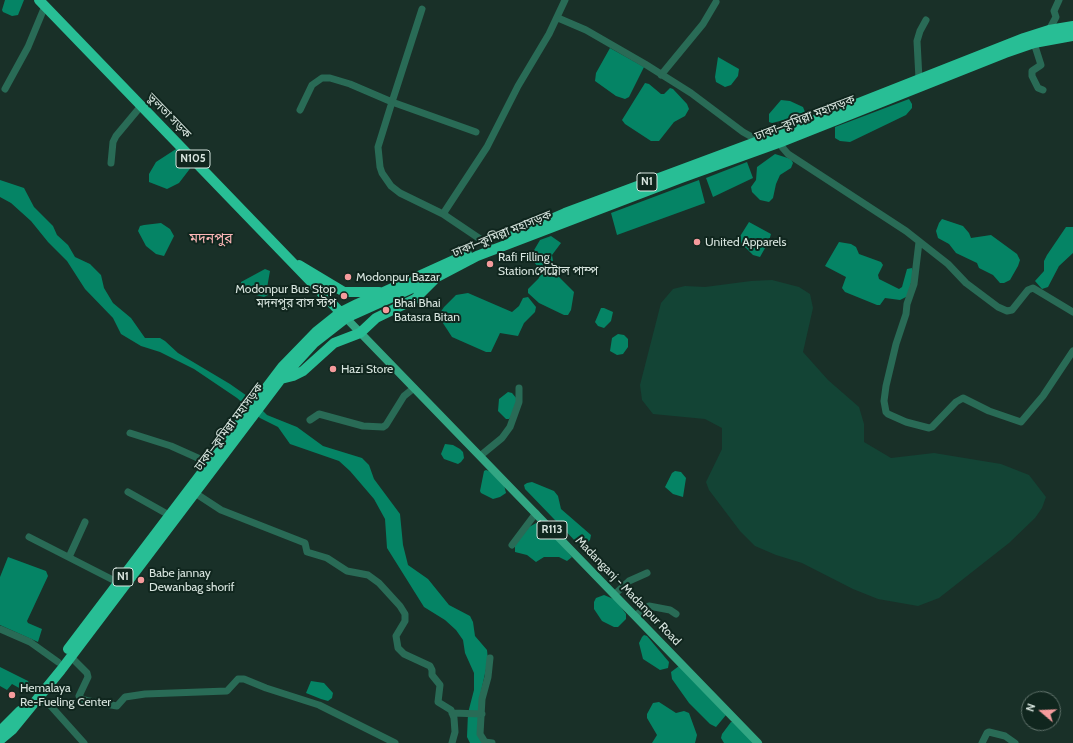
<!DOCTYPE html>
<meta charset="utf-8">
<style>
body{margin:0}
#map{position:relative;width:1073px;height:743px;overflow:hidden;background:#193028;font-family:Cabin,sans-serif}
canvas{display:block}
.north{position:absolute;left:1021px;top:691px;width:40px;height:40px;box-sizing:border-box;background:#10261e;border:1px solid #60726b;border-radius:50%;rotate:289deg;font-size:11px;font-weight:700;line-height:16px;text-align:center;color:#d8e5df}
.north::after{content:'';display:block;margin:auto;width:14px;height:18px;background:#f59b9c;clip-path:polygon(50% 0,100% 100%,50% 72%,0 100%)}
</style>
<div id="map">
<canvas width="1073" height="743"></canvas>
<div class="north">N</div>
</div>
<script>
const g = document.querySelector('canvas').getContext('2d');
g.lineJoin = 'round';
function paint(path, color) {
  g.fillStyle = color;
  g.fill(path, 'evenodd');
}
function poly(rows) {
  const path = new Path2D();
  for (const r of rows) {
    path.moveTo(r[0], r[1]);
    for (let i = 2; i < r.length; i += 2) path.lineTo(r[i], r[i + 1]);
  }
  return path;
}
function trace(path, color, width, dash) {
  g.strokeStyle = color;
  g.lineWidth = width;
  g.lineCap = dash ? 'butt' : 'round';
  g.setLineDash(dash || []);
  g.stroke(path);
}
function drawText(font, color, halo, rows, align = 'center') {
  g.font = font + ' Cabin,"Noto Sans Bengali",sans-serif';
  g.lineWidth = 4;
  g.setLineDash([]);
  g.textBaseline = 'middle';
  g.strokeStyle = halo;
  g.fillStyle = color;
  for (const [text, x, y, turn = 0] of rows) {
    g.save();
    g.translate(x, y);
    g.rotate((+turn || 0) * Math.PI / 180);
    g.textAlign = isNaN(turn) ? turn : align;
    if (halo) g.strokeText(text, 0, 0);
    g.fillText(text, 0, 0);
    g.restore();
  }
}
paint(poly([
 [772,280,799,287,810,294,813,308,803,352,828,380,859,407,864,424,864,442,891,458,934,453,1001,464,1029,475,1046,497,1042,508,1035,518,1009,543,939,598,918,606,878,599,853,589,802,563,776,555,755,546,740,531,709,490,706,482,722,449,722,428,705,419,653,414,642,400,640,385,661,303,673,289,685,286,705,287,751,281]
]), '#134435');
paint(poly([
 [5,0,24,0,18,15,12,16,3,12,2,10],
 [610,48,644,67,629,97,625,99,616,96,595,81,596,73],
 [718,57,739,69,738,76,731,85,725,87,716,82,715,77],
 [645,83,649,84,661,94,664,94,670,88,673,89,687,104,689,109,685,116,674,122,659,141,651,141,625,124,622,120],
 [909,99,912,104,912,108,906,115,850,142,840,141,835,138,835,127],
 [781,100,790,101,803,107,805,112,792,118,772,123,769,122,769,114],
 [176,149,193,161,192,166,179,183,167,189,149,182,149,174,156,162],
 [775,154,791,159,793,163,791,168,780,175,776,184,773,198,769,202,760,200,752,192,751,187,756,180,757,167],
 [747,162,753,178,713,197,706,178],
 [0,180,24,188,34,207,53,226,57,235,68,245,75,257,90,264,101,275,104,288,113,303,131,318,145,338,160,338,165,341,178,353,230,384,250,398,267,415,297,427,323,446,362,458,369,465,374,479,400,514,403,545,408,565,428,579,449,605,470,616,473,622,475,636,487,650,488,660,479,701,483,743,470,743,467,737,468,713,474,690,474,673,465,653,463,640,456,630,445,620,424,607,387,548,385,519,374,499,350,471,339,461,290,444,278,427,260,418,237,398,194,369,160,352,141,346,121,334,113,318,85,289,67,261,48,242,31,221,11,203,0,197],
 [699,180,705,203,617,235,611,213],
 [942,219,963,226,969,233,971,238,991,235,1017,254,1020,260,1018,266,1010,280,1004,283,1000,283,993,275,979,268,977,263,956,253,949,244,938,238,936,231,939,223],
 [749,222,771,234,769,241,760,257,753,255,746,248,738,244,739,238],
 [161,223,170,229,174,236,164,256,156,254,146,246,138,231,140,226,144,225],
 [1066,227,1073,227,1073,253,1059,266,1048,287,1042,289,1035,281,1044,271,1044,261,1047,255],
 [551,236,561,243,552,255,555,273,574,292,571,310,568,315,564,315,539,303,528,293,528,289,539,278,539,273,538,267,530,257,540,240],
 [839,242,851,244,856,247,859,254,881,262,883,265,878,275,879,279,899,289,902,287,907,269,912,268,913,274,908,296,900,300,885,298,880,305,877,305,845,292,842,288,846,277,825,266],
 [265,269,270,271,267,288,269,292,268,295,264,297,256,295,241,287,241,282],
 [468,293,512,312,519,306,523,298,528,297,536,307,535,312,524,323,518,336,500,333,491,352,486,352,452,337,439,317,440,313,444,307,456,295],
 [601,308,604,308,613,312,611,321,604,328,598,326,595,322],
 [618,334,624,335,628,339,628,347,623,354,617,355,610,351,612,338],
 [508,392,512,393,517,399,514,413,509,419,506,419,498,411,499,399],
 [445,444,453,445,460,449,463,452,464,458,461,462,458,464,444,459,441,454],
 [486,470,489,471,504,485,506,493,500,497,493,499,481,493,480,491,484,471],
 [675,471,681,472,686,478,683,497,673,494,665,487,672,473],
 [532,482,554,491,558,496,561,509,591,535,590,540,583,546,580,546,525,489,524,485,527,483],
 [538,522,541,522,572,557,567,561,559,557,544,557,536,562,527,555,515,552,515,545,529,527],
 [8,557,46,571,48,576,27,621,28,623,42,629,38,642,0,625,0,577],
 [604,595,616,600,626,614,626,619,618,627,614,627,602,621,594,609,594,602,596,598],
 [644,635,647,636,669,662,668,668,660,670,643,659,639,643,642,637],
 [679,666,726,715,716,727,710,724,689,703,672,679,671,672],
 [0,667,28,681,30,685,28,689,21,689,12,684,7,690,0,686],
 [311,681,324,683,333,693,332,698,328,701,321,699,306,693],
 [659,702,676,713,684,711,689,713,697,735,695,743,652,743,657,735,647,718,647,714,653,703],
 [731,722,735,722,756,743,724,743,721,738,722,734]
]), '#058465');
trace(poly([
 [422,9,392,102,476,132],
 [558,18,586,30,645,64,691,93,743,132,759,141],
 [1049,30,1056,17,1054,11,1059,0],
 [1034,43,1041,65,1032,71,1032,76,1038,88,1043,90],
 [661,75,703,24,716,2],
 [919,79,917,41,920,31,926,20],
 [5,89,28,47,45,6],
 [300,110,312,85,322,78,330,78,350,84,392,102,378,147,380,167,382,173,391,186,400,193,443,214],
 [781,142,782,147,788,154,906,231,948,264,966,283,998,307,1007,311,1012,310,1028,290,1033,288,1073,312],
 [111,163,113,142,116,136,141,106],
 [919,242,914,284,907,304,906,314,896,344,886,386,884,401,886,412,888,414,906,422,929,428,932,427,956,402,963,398,989,411,1021,422,1043,396,1073,351],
 [489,245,443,214,487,147,518,86,549,34,565,0],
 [310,420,319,414,363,426,383,427,386,425,404,396,414,388],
 [130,433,171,446,209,463],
 [480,456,502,438,510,427,519,402,519,388],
 [128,492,169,515],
 [195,493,221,510,305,543,307,552,327,558,347,571,368,575,379,583,400,606,405,614,405,621,396,636,398,648,404,654,430,666,432,670,432,675,440,685,438,702,451,710,454,718,455,732,452,743],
 [29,537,119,583],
 [512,545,536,513],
 [69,557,85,522],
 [615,594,629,581,647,573],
 [636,615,649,606,670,610,676,614],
 [0,629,30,642,58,662],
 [71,657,87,673,88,677,79,696,82,699,89,701,117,706,125,697,145,694,227,691,238,679,244,679,266,688,319,705,395,743],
 [490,658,488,677,482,699,480,734,485,742,492,743],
 [37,700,49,704,84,743],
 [452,713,482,714],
 [982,743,987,733,989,732,1005,736,1015,743]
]), '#296b56', 7);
trace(poly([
 [346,318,758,743]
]), '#32a683', 8);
trace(poly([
 [39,0,345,317],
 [510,237,565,213,831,114,1024,38,1049,30,1073,26],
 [299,265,344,292,379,292],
 [281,379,293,376,303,371,334,343,360,333,376,318,415,299,434,280],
 [68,649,282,367,316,332,341,312,357,304,467,254],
 [0,731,20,711],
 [0,740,12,730,61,670,281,379,314,343,346,318,437,277,477,256,681,178,781,142,1005,53,1034,43,1073,36]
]), '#28be95', 10);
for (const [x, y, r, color] of [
 [697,242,4,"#f59b9c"],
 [490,264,4,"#f59b9c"],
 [348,277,4,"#f59b9c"],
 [344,296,4,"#f59b9c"],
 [386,310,4,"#f59b9c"],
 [333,369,4,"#f59b9c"],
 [141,580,4,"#f59b9c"],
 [12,695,4,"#f59b9c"]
]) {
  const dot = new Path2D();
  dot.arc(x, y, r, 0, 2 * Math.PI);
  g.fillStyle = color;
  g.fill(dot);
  trace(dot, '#10261e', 1.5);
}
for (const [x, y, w] of [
 [193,159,34],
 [647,182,20],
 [552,530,30],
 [123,577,20]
]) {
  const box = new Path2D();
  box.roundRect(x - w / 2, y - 9, w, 18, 3);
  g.fillStyle = '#10261e';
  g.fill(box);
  trace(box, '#d8e5df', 1);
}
drawText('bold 11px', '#d8e5df', null, [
 ["N105",193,159],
 ["N1",647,182],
 ["R113",552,530],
 ["N1",123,577]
]);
drawText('12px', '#d8e5df', '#10261e', [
 ["ভুলতা সড়ক",169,116,46],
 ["ঢাকা–কুমিল্লা মহাসড়ক",805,118,-21],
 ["ঢাকা–কুমিল্লা মহাসড়ক",502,234,-22],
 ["ঢাকা–কুমিল্লা মহাসড়ক",229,427,-53],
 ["Madanganj - Madanpur Road",628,591,46]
]);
drawText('12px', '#d8e5df', '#10261e', [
 ["United Apparels",705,242],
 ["Rafi Filling",498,257],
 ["Stationপেট্রোল পাম্প",498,271],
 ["Modonpur Bazar",356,277],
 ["Modonpur Bus Stop",336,289,"right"],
 ["মদনপুর বাস স্টপ",336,303,"right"],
 ["Bhai Bhai",394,303],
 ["Batasra Bitan",394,317],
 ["Hazi Store",341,369],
 ["Babe jannay",149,573],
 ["Dewanbag shorif",149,587],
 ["Hemalaya",20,688],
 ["Re-Fueling Center",20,702]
], 'left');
drawText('14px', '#fcb7b7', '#10261e', [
 ["মদনপুর",211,239]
]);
</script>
